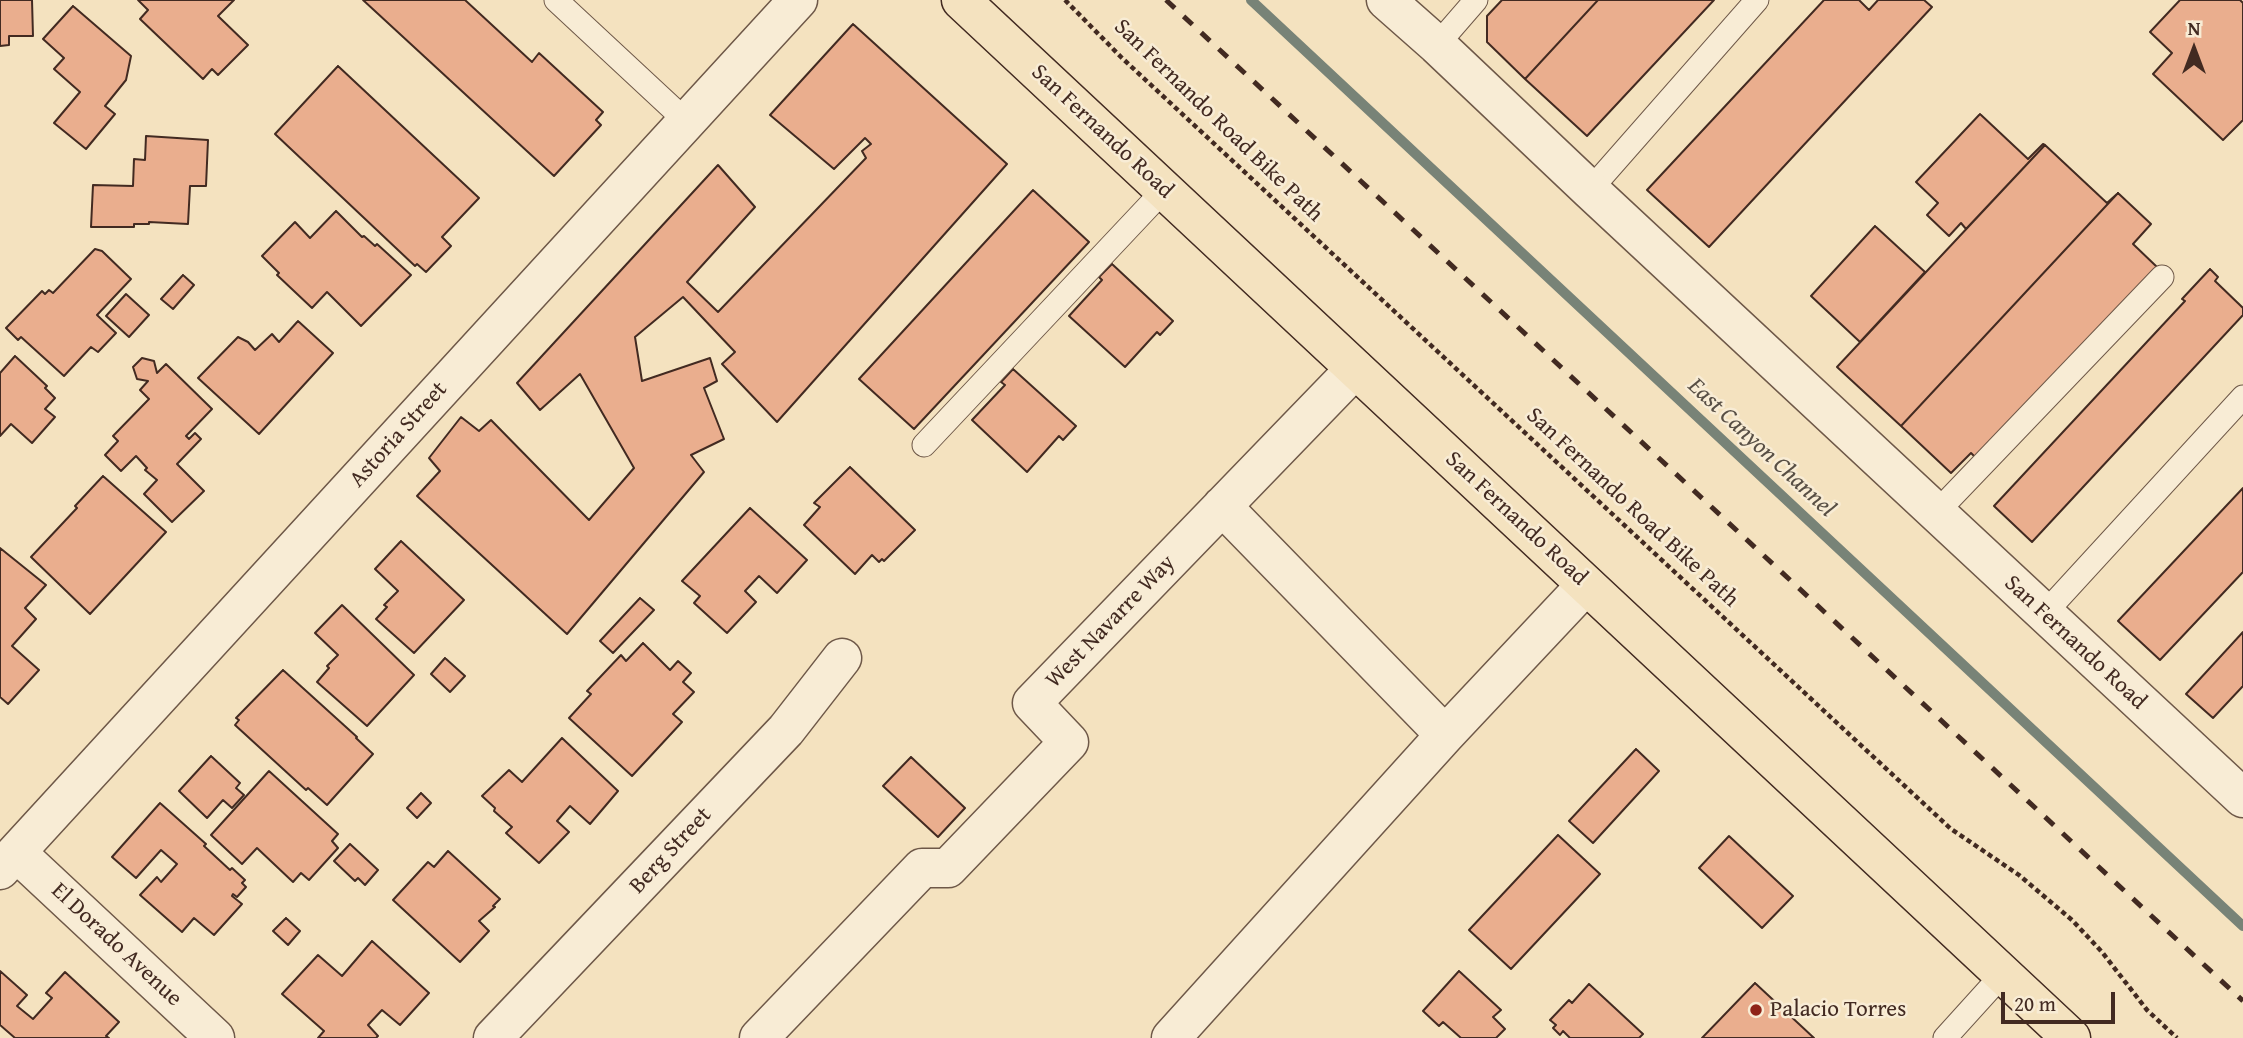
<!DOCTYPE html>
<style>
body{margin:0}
#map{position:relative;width:2243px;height:1038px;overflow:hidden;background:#f4e2bf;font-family:"Gentium Book Plus",serif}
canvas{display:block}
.north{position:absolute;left:2159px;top:14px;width:70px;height:70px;-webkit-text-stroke:5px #f8ecd5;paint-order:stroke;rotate:0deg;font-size:19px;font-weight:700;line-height:28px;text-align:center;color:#422a21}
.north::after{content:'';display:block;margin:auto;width:24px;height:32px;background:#422a21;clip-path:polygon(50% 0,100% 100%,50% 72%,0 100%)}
.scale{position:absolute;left:2001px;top:992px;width:114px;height:32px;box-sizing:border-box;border:4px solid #422a21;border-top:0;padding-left:9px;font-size:21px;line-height:24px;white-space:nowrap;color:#422a21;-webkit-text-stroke:5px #f8ecd5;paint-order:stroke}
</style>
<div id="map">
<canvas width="2243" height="1038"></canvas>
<div class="north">N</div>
<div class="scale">20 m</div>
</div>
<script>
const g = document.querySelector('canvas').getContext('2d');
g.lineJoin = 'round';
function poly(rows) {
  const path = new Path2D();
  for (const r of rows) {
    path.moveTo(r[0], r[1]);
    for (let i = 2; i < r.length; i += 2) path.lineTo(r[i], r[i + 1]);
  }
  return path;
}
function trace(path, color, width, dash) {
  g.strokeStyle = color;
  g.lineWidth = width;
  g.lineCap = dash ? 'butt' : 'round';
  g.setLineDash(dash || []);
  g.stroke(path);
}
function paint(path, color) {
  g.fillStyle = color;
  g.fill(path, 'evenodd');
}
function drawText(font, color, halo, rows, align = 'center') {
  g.font = font + ' "Gentium Book Plus",serif';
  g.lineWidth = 5;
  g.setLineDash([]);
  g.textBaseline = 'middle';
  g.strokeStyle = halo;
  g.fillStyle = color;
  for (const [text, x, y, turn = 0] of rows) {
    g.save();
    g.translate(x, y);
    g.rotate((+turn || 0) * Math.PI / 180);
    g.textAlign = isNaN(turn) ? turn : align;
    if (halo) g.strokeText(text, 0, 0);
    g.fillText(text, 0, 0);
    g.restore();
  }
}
trace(poly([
 [1251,0,2243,926]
]), '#788377', 10);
const building = poly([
 [0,0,32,0,33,36,9,36,9,45,0,46,0,0],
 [138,0,234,0,218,16,248,45,218,75,212,69,203,79,140,19,148,10,138,0],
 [363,0,465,0,532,62,539,53,603,112,596,120,601,125,554,176,363,0],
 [1502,0,1598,0,1525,79,1487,42,1487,16,1502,0],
 [1598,0,1714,0,1587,136,1525,79,1598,0],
 [1824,0,1859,0,1869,10,1878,0,1924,0,1932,7,1709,247,1647,190,1824,0],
 [2180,0,2240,0,2243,3,2243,120,2223,140,2153,74,2172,53,2150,32,2180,0],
 [73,6,131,56,126,80,105,106,115,114,86,149,54,123,80,92,54,69,64,58,43,39,73,6],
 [853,24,1007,164,777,422,722,364,735,352,683,297,635,337,642,381,710,358,717,381,704,388,724,439,691,455,704,472,567,634,417,496,440,471,429,458,461,417,479,431,491,420,589,520,634,468,580,374,540,410,517,383,718,165,755,207,687,282,718,312,866,158,862,151,871,144,865,138,834,169,770,115,853,24],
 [338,66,479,198,442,237,451,246,426,272,417,264,415,266,275,134,338,66],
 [1980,114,2028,159,2043,144,2045,145,1966,229,1961,223,1949,236,1927,215,1938,203,1916,182,1980,114],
 [146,136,208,140,206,186,190,186,188,224,149,222,149,224,134,224,134,227,91,227,93,185,133,186,134,159,145,160,146,136],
 [2045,145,2107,203,2118,193,1901,426,1837,367,2045,145],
 [1033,190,1089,242,914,429,859,379,1033,190],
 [2118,193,2151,224,2133,244,2157,267,1978,460,1971,453,1951,473,1901,426,2118,193],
 [336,211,362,237,364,236,375,246,377,244,411,275,361,326,327,292,312,308,277,275,279,273,262,256,295,222,310,238,336,211],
 [1875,226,1925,272,1860,342,1811,296,1875,226],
 [95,249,102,251,131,279,97,315,116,333,98,352,91,347,64,376,21,337,18,340,6,328,42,291,45,294,49,290,53,293,95,249],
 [1112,264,1173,321,1160,335,1157,332,1125,367,1069,316,1102,280,1099,277,1112,264],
 [2210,269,2218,277,2215,281,2243,308,2243,315,2032,542,1994,506,2185,301,2182,299,2210,269],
 [183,275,194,285,173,309,161,299,183,275],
 [126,294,149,315,129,337,106,316,126,294],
 [298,321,333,353,259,434,198,378,238,337,248,342,255,350,272,334,279,342,298,321],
 [15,356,47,386,45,388,55,398,45,409,55,417,32,443,11,424,0,436,0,373,15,356],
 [142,358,154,361,157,373,166,364,212,409,186,436,189,439,195,433,201,439,177,464,204,491,172,522,144,494,157,480,145,470,147,468,136,456,121,471,105,455,118,441,113,436,149,399,140,390,148,381,137,379,133,367,142,358],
 [1013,369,1076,426,1063,440,1059,436,1027,472,972,420,1005,385,1001,382,1013,369],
 [850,467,915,530,884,561,882,559,879,562,872,555,855,574,804,525,820,507,814,503,850,467],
 [103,476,166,532,90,614,31,557,77,508,75,506,103,476],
 [2243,488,2243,572,2160,660,2118,621,2243,488],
 [750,508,807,560,777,593,759,576,745,591,756,602,727,633,694,603,700,596,682,581,750,508],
 [401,541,464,600,414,653,376,619,387,607,384,605,398,591,375,569,401,541],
 [0,548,46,585,25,608,36,619,12,646,39,670,8,704,0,697,0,548],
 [640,598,654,610,613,653,600,641,640,598],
 [342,605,414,675,367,726,317,682,329,668,327,666,338,655,315,633,342,605],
 [2243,632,2243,686,2213,718,2186,694,2243,632],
 [643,643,670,670,678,661,691,673,683,682,694,692,673,714,682,722,632,776,569,718,591,694,587,691,621,655,626,661,643,643],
 [445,658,465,676,450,692,431,674,445,658],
 [283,670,357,737,356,738,373,754,327,805,308,788,306,790,235,725,239,720,236,718,283,670],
 [562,738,618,791,590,824,570,806,557,821,569,832,539,863,506,833,512,827,494,811,495,808,482,796,509,770,522,782,562,738],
 [1636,749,1659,771,1593,843,1569,821,1636,749],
 [211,756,240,783,236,788,244,795,232,808,223,800,207,818,179,791,211,756],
 [911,757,965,808,938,837,883,786,911,757],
 [269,771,338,834,332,841,338,848,309,880,301,873,293,882,257,848,242,864,211,835,269,771],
 [421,793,431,803,417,818,407,808,421,793],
 [160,803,206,844,204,846,230,870,232,868,245,880,242,883,246,887,237,897,233,894,232,896,242,904,214,935,194,918,182,932,140,895,157,877,161,882,177,864,161,850,136,878,112,857,160,803],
 [1558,835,1600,874,1511,969,1469,930,1558,835],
 [1729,836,1793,896,1762,928,1699,868,1729,836],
 [350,844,378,870,365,885,358,878,355,881,334,861,350,844],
 [448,851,500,899,493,906,495,907,479,921,489,931,460,962,393,900,428,862,434,867,448,851],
 [286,918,300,931,288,945,273,931,286,918],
 [372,941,429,993,400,1025,382,1010,368,1025,378,1036,376,1038,318,1038,324,1031,282,994,318,955,342,976,372,941],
 [0,971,27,995,17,1006,33,1019,52,998,46,993,65,972,119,1022,106,1036,109,1038,15,1038,0,1025,0,971],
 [1459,971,1501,1010,1493,1017,1505,1029,1496,1038,1461,1038,1443,1022,1439,1026,1423,1011,1459,971],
 [1755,983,1814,1038,1702,1038,1755,983],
 [1589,984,1643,1034,1639,1038,1570,1038,1563,1031,1560,1035,1553,1028,1556,1025,1550,1020,1569,1000,1572,1003,1589,984]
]);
paint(building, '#eaae8e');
trace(building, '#422a21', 2);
const lane = poly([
 [556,0,686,121],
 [1437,45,1476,0],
 [1590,190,1757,0],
 [924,445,1164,190],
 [1936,513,2162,277],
 [2044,614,2243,397],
 [1945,1038,2002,975]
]);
const street = poly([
 [1386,0,1437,45,1590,190,2243,798],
 [1222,506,1445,735,1586,585],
 [17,853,215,1038],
 [0,870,798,0],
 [493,1038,786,730,842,658],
 [759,1038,922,868,948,868,1069,742,1032,703,1355,369],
 [1171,1038,1445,735]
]);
const primary = poly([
 [961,0,2071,1038]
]);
trace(lane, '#6e5848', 25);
trace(street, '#6e5848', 41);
trace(primary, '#422a21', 41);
trace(poly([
 [1065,0,1122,58,1951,829,2019,875,2072,920,2102,952,2147,1010,2177,1038]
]), '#422a21', 4.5, [5, 3.5]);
trace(lane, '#f8ecd5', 23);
trace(street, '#f8ecd5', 38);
trace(primary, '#f4e2bf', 38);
trace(poly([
 [1166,0,2243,1001]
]), '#422a21', 5, [12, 12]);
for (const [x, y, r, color] of [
 [1756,1010,7,"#8f2418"]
]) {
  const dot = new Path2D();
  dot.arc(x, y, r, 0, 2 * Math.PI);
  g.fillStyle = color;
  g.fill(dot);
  trace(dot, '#f8ecd5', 2.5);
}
drawText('23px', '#422a21', '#f8ecd5', [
 ["San Fernando Road Bike Path",1218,121,44],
 ["San Fernando Road",1102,132,43],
 ["Astoria Street",399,435,-48],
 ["San Fernando Road Bike Path",1632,508,43],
 ["San Fernando Road",1516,519,43],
 ["West Navarre Way",1111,622,-46],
 ["San Fernando Road",2075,643,43],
 ["Berg Street",671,851,-47],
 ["El Dorado Avenue",116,945,43]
]);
drawText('23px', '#422a21', '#f8ecd5', [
 ["Palacio Torres",1770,1010]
], 'left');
drawText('italic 24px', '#584f45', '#f8ecd5', [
 ["East Canyon Channel",1761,448,43]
]);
</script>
